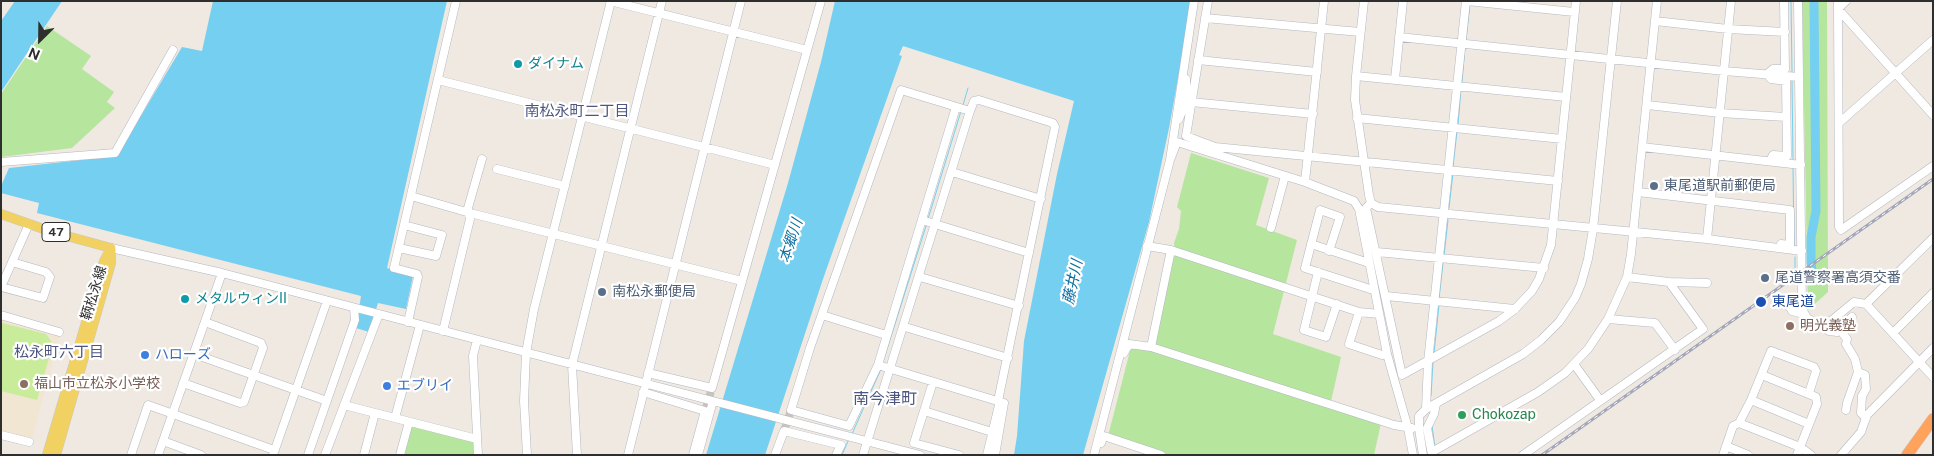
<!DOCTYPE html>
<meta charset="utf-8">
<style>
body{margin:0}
#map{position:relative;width:1934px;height:456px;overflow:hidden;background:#efe9e1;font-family:"Public Sans",sans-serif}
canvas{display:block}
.frame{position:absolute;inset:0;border:2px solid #2e2e2e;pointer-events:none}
.north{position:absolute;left:15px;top:15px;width:50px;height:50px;-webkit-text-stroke:4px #fff;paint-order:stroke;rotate:203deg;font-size:14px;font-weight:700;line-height:20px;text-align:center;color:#2e2e2e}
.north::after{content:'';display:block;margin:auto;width:18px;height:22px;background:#2e2e2e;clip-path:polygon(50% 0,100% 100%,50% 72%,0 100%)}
</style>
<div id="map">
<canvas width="1934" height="456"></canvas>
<div class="frame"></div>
<div class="north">N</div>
</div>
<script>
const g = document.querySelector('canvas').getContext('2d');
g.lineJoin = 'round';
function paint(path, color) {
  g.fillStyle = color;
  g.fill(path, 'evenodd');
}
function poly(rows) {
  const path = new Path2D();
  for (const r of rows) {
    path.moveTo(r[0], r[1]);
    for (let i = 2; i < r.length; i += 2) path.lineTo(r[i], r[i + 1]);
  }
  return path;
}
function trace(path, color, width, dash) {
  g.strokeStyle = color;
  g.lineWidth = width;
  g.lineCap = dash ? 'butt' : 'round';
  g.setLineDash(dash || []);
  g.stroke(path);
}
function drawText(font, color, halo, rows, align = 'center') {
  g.font = font + ' "Public Sans","Noto Sans JP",sans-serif';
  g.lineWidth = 4.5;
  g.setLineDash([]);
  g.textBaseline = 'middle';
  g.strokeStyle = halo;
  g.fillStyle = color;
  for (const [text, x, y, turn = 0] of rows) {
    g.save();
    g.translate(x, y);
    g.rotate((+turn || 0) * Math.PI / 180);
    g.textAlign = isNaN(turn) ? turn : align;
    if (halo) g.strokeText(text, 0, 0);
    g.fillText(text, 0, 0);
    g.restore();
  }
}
paint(poly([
 [1,319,60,335,31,442,1,434]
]), '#f0e6d1');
paint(poly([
 [1802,1,1827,1,1828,292,1808,310],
 [47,26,91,56,82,69,114,92,107,102,115,108,72,148,1,157,1,94],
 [1191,153,1269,178,1256,225,1297,240,1273,334,1341,357,1330,406,1381,423,1374,455,1169,455,1108,436,1131,347,1152,348,1175,253,1174,243,1179,229,1181,211,1177,207],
 [413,425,475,442,475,455,403,455,410,427]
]), '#b6e59e');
paint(poly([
 [2,323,46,334,53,344,37,400,1,391]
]), '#c9ec9a');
paint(poly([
 [15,1,62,1,1,92,1,21],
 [213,1,447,1,387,268,413,276,406,309,378,303,369,332,356,328,361,296,37,213,39,203,1,193,1,186,9,168,117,156,182,47,202,51],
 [835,1,1192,1,1169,128,1149,222,1083,455,1014,455,1017,436,1024,341,1057,174,1074,101,903,46,899,55,902,56,823,279,765,455,706,455,788,183,821,62]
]), '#75cff0');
trace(poly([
 [1791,1,1792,72],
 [1466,40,1470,4],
 [1792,81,1793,159],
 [1462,82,1465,47],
 [963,105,968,88],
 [1458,125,1461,89],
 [1453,167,1457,131],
 [1793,167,1794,246],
 [1449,208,1453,173],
 [928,219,961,111],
 [1444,256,1448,220],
 [1795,257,1795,269],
 [1439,299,1443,263],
 [1434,353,1439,305],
 [883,362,926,226],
 [1431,396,1433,362],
 [1432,426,1435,447],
 [852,434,881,369],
 [842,455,849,439]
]), '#75cff0', 1);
trace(poly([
 [1814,1,1816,211,1811,237,1811,262,1812,271,1816,275]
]), '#75cff0', 9);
trace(poly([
 [705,411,712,388],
 [784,431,791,410]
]), '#c8c4bd', 8, [8, 4]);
const minor = poly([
 [610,1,807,50],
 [1208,1,1186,136,1215,147,1558,181],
 [1364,1,1356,76,1355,100,1369,195,1371,203,1378,207,1707,239,1802,251],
 [1467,1,1574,12],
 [1798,1,1802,309,1807,318,1818,324,1831,321,1854,302,1866,304,1933,377],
 [1838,1,1839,227,1841,230,1933,166],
 [1846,1,1838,9,1933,115],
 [1205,18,1360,32],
 [1655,21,1728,29,1785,32],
 [1399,37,1724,71,1799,77],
 [1198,60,1317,72],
 [1356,76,1566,97],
 [1395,79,1403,1],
 [438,80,775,165],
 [1186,102,1186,79],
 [1647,105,1720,113,1786,117],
 [956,107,878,365,849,426,791,410,810,348,901,90,970,111],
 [1357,118,1562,139],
 [1179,119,1186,102,1191,102,1313,114],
 [1839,123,1933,40],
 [1642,147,1801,165],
 [1170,160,1177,142,1305,182,1354,201,1359,209,1387,354,1408,428,1413,455],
 [1770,161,1773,155,1787,156,1786,81,1771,79,1767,74,1773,69,1785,69,1784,1],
 [1,162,115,153,173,50],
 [497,169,565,186],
 [952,172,1041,199],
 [1305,182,1324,1],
 [1638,192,1790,210,1790,245,1781,244],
 [411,196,470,213,742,281],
 [1371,203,1366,208,1402,375,1499,321,1515,309,1532,291,1539,279,1551,245,1576,1],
 [922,220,1029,253],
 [1271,228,1285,176],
 [1707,239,1731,1],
 [1311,244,1369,263],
 [1147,246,1171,250,1359,312,1379,314],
 [111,248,222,273,920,455],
 [399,248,436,256,442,235,404,225],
 [1329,251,1340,217,1320,210,1305,268,1370,289,1374,288],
 [1377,252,1544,268],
 [1318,272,1304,330,1326,337,1337,304],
 [920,277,1019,306],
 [1627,277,1669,282,1707,283],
 [1,287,43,298,50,277,46,272,12,262],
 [1,287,29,224],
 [1386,296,1515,309],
 [1801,300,1792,300,1789,306,1792,311,1804,314],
 [1866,304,1933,238],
 [1359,312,1349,344,1382,355,1387,354],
 [1,315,59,332],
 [822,315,886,335],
 [1608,319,1655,323,1675,350],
 [408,322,418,277,417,274,394,268,456,1],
 [1818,324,1829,331,1837,332,1852,317],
 [905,327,1008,358],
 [1840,330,1847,339,1846,344,1855,359,1858,372,1865,375,1866,389,1862,396,1861,413,1866,418],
 [443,331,470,219,468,208,482,159],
 [1893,333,1933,293],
 [477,340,473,356,478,455],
 [1151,347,1171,250],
 [1124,353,1129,344,1151,347,1394,425,1412,428],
 [194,354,327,401],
 [1574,364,1600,400],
 [878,365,1004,403,995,455],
 [648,373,712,388,821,1],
 [1762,375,1816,397,1817,404,1797,455],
 [933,382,914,443,959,455],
 [183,383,240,403,244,402,263,348,261,343,205,322],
 [643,392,705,411,693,455],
 [1751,400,1809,424],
 [344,405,477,439],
 [1426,409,1428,362,1466,1],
 [1846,410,1847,403,1858,372],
 [924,411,992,432],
 [395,418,420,325],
 [1739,423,1751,400,1771,351,1814,367,1816,371,1809,393],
 [1,435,29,442],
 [163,441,201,455],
 [1101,443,1104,436,1161,455],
 [1726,446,1748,455],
 [1432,452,1538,392,1565,373,1588,349,1608,319,1627,277,1631,254,1657,1],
 [131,455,148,405,274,450],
 [158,455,222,273],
 [273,455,327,301],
 [308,455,355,320,354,308],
 [325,455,379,314],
 [364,455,375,413],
 [400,455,409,422],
 [527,455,524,401,526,353,534,309,611,1],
 [577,455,572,365,662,1],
 [628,455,741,1],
 [698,455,713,401],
 [775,455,784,431,841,445,836,455],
 [863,455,970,111,974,101,979,100,1053,123,1055,127,998,401,999,405,987,455],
 [1094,455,1170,160,1194,1],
 [1423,455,1419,429,1419,416,1426,409,1523,354,1541,340,1559,322,1575,298,1581,284,1588,259,1593,229,1617,1],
 [1432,455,1427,428,1434,414,1436,404],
 [1523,455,1703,329,1669,282],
 [1723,455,1733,426,1739,423,1800,447,1811,455],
 [1841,455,1861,432,1867,415,1933,348]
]);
const major = poly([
 [1,214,52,232,111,248],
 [47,455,104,261,111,248],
 [56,455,111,263,111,248]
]);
const highway = poly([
 [1907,455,1933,419]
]);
trace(minor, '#b4b7c1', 9);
trace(major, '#c9c9c9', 10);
trace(highway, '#c9c9c9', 12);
trace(minor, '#fff', 8);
trace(major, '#f2d163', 9);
trace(highway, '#ffa35c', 11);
const rail = poly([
 [1542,455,1933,179]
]);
trace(rail, '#a3a6b8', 3);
trace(rail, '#fff', 1, [4]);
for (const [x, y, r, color] of [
 [518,64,5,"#0f9aa8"],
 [1654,186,5,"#5c6f8a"],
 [1765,278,5,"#5c6f8a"],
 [602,292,5,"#5c6f8a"],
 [185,299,5,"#0f9aa8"],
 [1761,302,6,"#1a4fb4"],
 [1790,326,5,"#8d6e63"],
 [145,355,5,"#3f7fe0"],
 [24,384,5,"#8d6e63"],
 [387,386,5,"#3f7fe0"],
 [1462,415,5,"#2e9e5b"]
]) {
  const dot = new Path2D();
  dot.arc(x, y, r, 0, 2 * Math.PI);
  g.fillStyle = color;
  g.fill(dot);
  trace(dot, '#fff', 2);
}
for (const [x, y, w] of [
 [56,232,28]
]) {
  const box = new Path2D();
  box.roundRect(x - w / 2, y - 9.5, w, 19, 4);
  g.fillStyle = '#fff';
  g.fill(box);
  trace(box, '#2e2e2e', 1);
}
drawText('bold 12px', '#2e2e2e', null, [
 ["47",56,232]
]);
drawText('14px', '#0d838f', '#fff', [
 ["ダイナム",528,64],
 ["メタルウィンII",195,299]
], 'left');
drawText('14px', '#4e5e75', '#fff', [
 ["東尾道駅前郵便局",1664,186],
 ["尾道警察署高須交番",1775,278],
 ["南松永郵便局",612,292]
], 'left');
drawText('14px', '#2e2e2e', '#fff', [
 ["鞆松永線",94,293,-73]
]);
drawText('14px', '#164399', '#fff', [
 ["東尾道",1772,302]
], 'left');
drawText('14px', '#785e54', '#fff', [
 ["明光義塾",1800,326],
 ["福山市立松永小学校",34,384]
], 'left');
drawText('14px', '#366cbe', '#fff', [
 ["ハローズ",155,355],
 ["エブリイ",397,386]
], 'left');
drawText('14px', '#27864d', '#fff', [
 ["Chokozap",1472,415]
], 'left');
drawText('15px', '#4d5680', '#fff', [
 ["南松永町二丁目",577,111],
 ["松永町六丁目",59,352]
]);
drawText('italic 15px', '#0d6fa3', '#fff', [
 ["本郷川",791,241,-72],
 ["藤井川",1073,282,-78]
]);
drawText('16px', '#4d5680', '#fff', [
 ["南今津町",885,399]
]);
</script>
